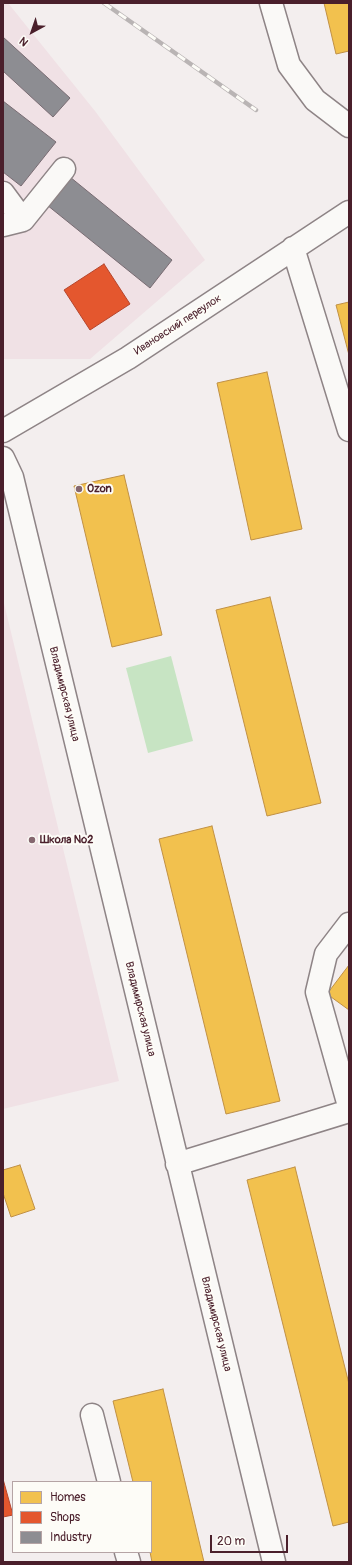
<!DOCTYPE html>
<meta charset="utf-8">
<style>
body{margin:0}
#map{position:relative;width:352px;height:1565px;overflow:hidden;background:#f3eeee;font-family:Pangolin,sans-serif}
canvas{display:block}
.frame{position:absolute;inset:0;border:4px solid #4a1f2b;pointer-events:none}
.legend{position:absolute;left:12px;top:1481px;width:140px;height:72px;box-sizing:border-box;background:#fdfcf7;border:1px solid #b5a4a5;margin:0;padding:5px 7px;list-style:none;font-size:12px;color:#4a1f2b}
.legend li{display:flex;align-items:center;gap:8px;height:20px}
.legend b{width:20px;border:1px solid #b5a4a5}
.north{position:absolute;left:12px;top:12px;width:40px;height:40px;-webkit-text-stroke:3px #fdfcf7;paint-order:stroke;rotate:220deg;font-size:11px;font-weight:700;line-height:16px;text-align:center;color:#4a1f2b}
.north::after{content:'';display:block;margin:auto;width:14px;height:18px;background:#4a1f2b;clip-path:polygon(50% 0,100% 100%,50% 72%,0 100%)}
.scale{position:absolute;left:210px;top:1535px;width:78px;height:18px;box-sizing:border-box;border:2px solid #4a1f2b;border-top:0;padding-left:5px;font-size:12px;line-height:14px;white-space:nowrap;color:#4a1f2b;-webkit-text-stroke:3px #fdfcf7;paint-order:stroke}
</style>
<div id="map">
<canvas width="352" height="1565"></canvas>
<div class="frame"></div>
<ul class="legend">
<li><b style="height:11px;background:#f2c14e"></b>Homes</li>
<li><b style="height:11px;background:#e4572e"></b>Shops</li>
<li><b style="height:11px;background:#8d8d92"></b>Industry</li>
</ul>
<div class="north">N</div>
<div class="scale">20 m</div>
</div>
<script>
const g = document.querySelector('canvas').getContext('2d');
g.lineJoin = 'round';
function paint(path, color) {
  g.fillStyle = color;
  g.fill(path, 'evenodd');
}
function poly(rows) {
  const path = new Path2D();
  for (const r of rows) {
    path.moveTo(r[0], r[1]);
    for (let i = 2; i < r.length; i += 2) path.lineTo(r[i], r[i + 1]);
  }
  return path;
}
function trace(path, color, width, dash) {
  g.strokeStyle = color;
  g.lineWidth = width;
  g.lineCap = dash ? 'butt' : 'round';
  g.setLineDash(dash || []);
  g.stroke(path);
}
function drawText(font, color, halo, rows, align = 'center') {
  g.font = font + ' Pangolin,sans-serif';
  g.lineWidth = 4;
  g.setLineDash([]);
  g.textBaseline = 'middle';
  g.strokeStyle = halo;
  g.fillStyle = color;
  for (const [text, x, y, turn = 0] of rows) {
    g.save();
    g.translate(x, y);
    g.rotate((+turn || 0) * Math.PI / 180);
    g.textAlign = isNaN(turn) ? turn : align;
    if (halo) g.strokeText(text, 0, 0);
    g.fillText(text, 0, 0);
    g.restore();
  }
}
paint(poly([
 [3,3,8,3,95,111,205,260,90,359,3,359],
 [3,599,119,1081,3,1109]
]), '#f0e1e5');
paint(poly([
 [171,656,193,741,148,753,126,668]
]), '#c7e4c3');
const homes = poly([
 [324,3,349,3,349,51,336,54,324,3],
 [349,302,349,355,336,305,349,302],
 [267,372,302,529,251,540,217,383,267,372],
 [124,475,162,635,112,647,74,486,124,475],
 [270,597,321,803,267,816,216,610,270,597],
 [212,826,280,1101,226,1114,159,839,212,826],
 [349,965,349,1010,327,994,349,965],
 [20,1165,35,1209,11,1217,3,1193,3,1170,20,1165],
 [295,1167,349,1384,349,1522,333,1526,247,1180,295,1167],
 [163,1389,204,1562,152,1562,150,1552,151,1482,133,1482,113,1401,163,1389]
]);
paint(homes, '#f2c14e');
trace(homes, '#c09044', 1);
const shops = poly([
 [104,264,130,304,90,330,64,290,104,264],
 [3,1479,13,1515,3,1517,3,1479]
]);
paint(shops, '#e4572e');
trace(shops, '#b6462d', 1);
const industry = poly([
 [3,37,70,98,53,117,3,71,3,37],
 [3,101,56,142,21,186,3,172,3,101],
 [70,177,172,260,150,288,47,205,70,177]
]);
paint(industry, '#8d8d92');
trace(industry, '#796c73', 1);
const minor = poly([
 [271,3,289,65,315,100,349,126],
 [3,193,23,220],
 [3,225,23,220,64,169],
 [293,248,349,430],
 [3,431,128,358,349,212],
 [3,458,12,477,274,1562],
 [349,924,326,954,317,992,349,1106],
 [177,1164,349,1111],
 [92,1415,109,1482],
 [126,1552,129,1562]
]);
trace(minor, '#8e8486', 25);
trace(minor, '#faf9f7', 22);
const rail = poly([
 [104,3,256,110]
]);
trace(rail, '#b9b4b4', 4.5);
trace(rail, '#fdfcf7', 3, [9]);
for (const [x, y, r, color] of [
 [79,489,4,"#85676f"],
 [32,840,4,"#85676f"]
]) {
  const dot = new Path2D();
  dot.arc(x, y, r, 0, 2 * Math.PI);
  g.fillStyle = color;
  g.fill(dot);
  trace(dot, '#fdfcf7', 1.5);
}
drawText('11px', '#4a1f2b', '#fdfcf7', [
 ["Ивановский переулок",178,325,-33],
 ["Владимирская улица",64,694,76],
 ["Владимирская улица",140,1009,76],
 ["Владимирская улица",216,1324,76]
]);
drawText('bold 11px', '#4a1f2b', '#fdfcf7', [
 ["Ozon",87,489],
 ["Школа №2",40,840]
], 'left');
</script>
